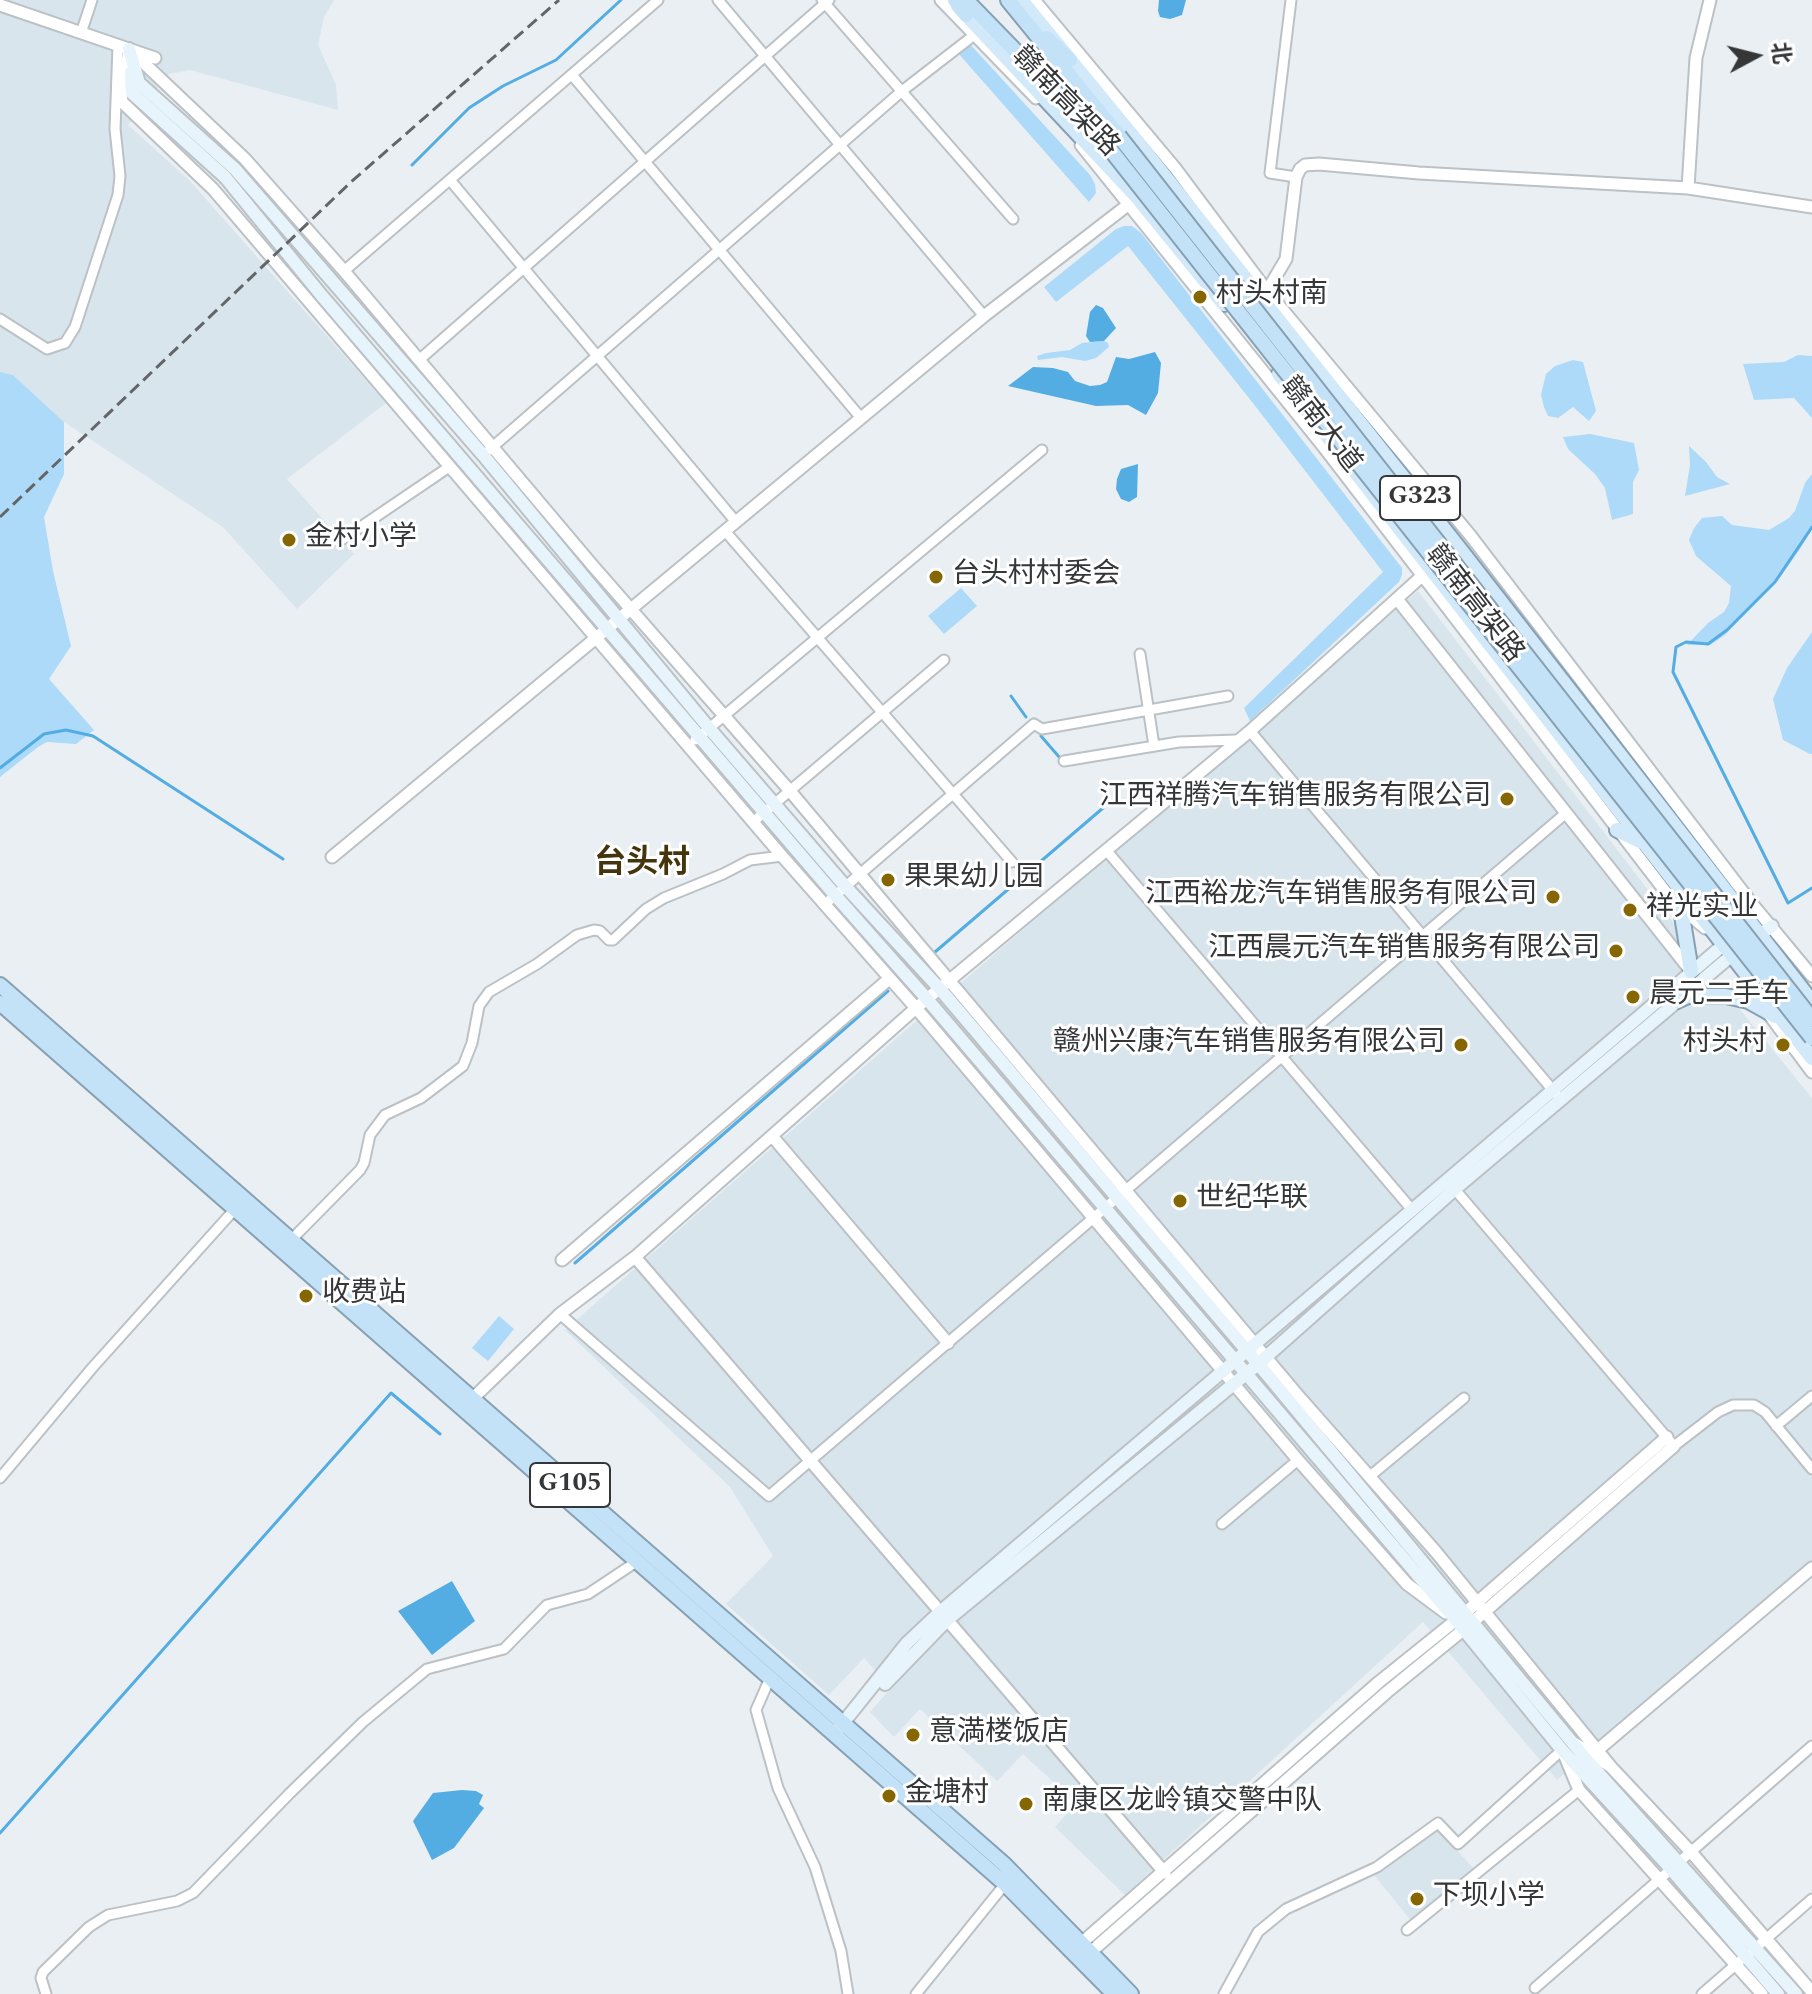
<!DOCTYPE html>
<meta charset="utf-8">
<style>
body{margin:0}
#map{position:relative;width:1812px;height:1994px;overflow:hidden;background:#eaeff3;font-family:Spectral,"Noto Sans SC",serif}
canvas{display:block}
.north{position:absolute;left:1716px;top:16px;width:80px;height:80px;-webkit-text-stroke:6px #fff;paint-order:stroke;rotate:83deg;font-size:22px;font-weight:700;line-height:32px;text-align:center;color:#343638}
.north::after{content:'';display:block;margin:auto;width:28px;height:36px;background:#343638;clip-path:polygon(50% 0,100% 100%,50% 72%,0 100%)}
</style>
<div id="map">
<canvas width="1812" height="1994"></canvas>
<div class="north">北</div>
</div>
<script>
const g = document.querySelector('canvas').getContext('2d');
g.lineJoin = 'round';
function paint(path, color) {
  g.fillStyle = color;
  g.fill(path, 'evenodd');
}
function poly(rows) {
  const path = new Path2D();
  for (const r of rows) {
    path.moveTo(r[0], r[1]);
    for (let i = 2; i < r.length; i += 2) path.lineTo(r[i], r[i + 1]);
  }
  return path;
}
function trace(path, color, width, dash) {
  g.strokeStyle = color;
  g.lineWidth = width;
  g.lineCap = dash ? 'butt' : 'round';
  g.setLineDash(dash || []);
  g.stroke(path);
}
function drawText(font, color, halo, rows, align = 'center') {
  g.font = font + ' Spectral,"Noto Sans SC",serif';
  g.lineWidth = 6;
  g.setLineDash([]);
  g.textBaseline = 'middle';
  g.strokeStyle = halo;
  g.fillStyle = color;
  for (const [text, x, y, turn = 0] of rows) {
    g.save();
    g.translate(x, y);
    g.rotate((+turn || 0) * Math.PI / 180);
    g.textAlign = isNaN(turn) ? turn : align;
    if (halo) g.strokeText(text, 0, 0);
    g.fillText(text, 0, 0);
    g.restore();
  }
}
paint(poly([
 [0,0,334,0,324,17,318,45,336,85,338,110,190,70,169,74,128,125,190,181,386,403,287,479,354,554,297,609,223,527,64,422,13,375,0,372],
 [1418,591,1746,1017,1812,1098,1812,1575,1755,1613,1557,1780,1423,1622,1125,1895,1055,1827,1076,1803,1023,1754,997,1781,920,1709,894,1737,870,1712,891,1688,864,1658,829,1695,726,1604,773,1556,730,1487,565,1330,906,1030],
 [1438,1829,1475,1870,1413,1923,1374,1875]
]), '#d8e5ed');
paint(poly([
 [969,43,1090,175,1095,184,1096,193,1089,202,958,53],
 [1124,226,1132,226,1141,233,1402,568,1402,575,1399,582,1250,721,1244,708,1383,572,1256,407,1128,246,1056,302,1044,287,1116,229],
 [1104,341,1108,343,1109,347,1096,358,1085,361,1062,357,1038,360,1037,356,1046,353,1070,350,1082,343],
 [1798,355,1812,356,1812,418,1794,398,1754,400,1743,364,1784,362],
 [1573,360,1583,362,1596,411,1589,421,1573,407,1558,418,1548,416,1544,407,1541,395,1546,374,1555,366],
 [0,372,13,375,64,422,64,474,44,517,53,571,71,646,49,679,94,730,76,744,47,742,38,747,0,777],
 [1590,434,1634,443,1639,470,1633,482,1633,514,1612,520,1605,488,1595,474,1568,449,1563,437],
 [1689,446,1706,462,1717,477,1730,484,1685,496,1690,465],
 [1812,474,1812,529,1800,549,1779,579,1725,635,1710,645,1687,645,1708,623,1724,612,1729,603,1731,586,1696,556,1689,540,1694,528,1702,518,1722,516,1732,525,1769,530,1789,518,1795,511,1805,483],
 [961,588,977,606,944,634,928,616],
 [1812,632,1812,754,1810,754,1783,740,1773,699,1787,668],
 [499,1316,514,1329,488,1361,472,1348]
]), '#addaf8');
paint(poly([
 [1159,0,1186,0,1182,15,1170,19,1160,17,1158,11],
 [1096,305,1103,308,1116,328,1104,341,1090,342,1086,336,1090,312],
 [1155,352,1161,363,1158,393,1146,415,1128,405,1096,406,1008,386,1033,367,1053,368,1068,372,1075,381,1090,386,1100,385,1107,382,1116,357,1129,359],
 [1138,464,1137,497,1129,502,1121,499,1116,489,1117,479,1121,469],
 [452,1581,475,1621,432,1655,398,1611],
 [462,1790,476,1791,483,1795,479,1804,484,1808,454,1848,432,1860,413,1821,433,1793]
]), '#53ade3');
trace(poly([
 [412,165,469,108,503,86,556,60,621,0],
 [1812,527,1775,582,1727,630,1708,644,1686,642,1676,647,1673,672,1788,903,1812,888],
 [1011,696,1026,717],
 [1041,736,1066,765],
 [0,768,44,734,66,730,93,736,283,859],
 [935,952,1103,808],
 [575,1263,888,991],
 [0,1833,391,1393,440,1434]
]), '#53ade3', 3);
const minor = poly([
 [718,0,984,316],
 [822,0,1013,219],
 [1291,0,1270,173,1296,177],
 [81,33,92,0],
 [572,75,861,418],
 [450,180,736,522],
 [344,271,658,0],
 [0,319,47,349,65,343,75,327,118,195,120,176,115,129,118,45],
 [419,360,829,0],
 [489,450,902,91,973,36],
 [725,531,1012,862],
 [343,539,449,467],
 [1140,654,1154,746],
 [1250,731,1556,1094],
 [695,740,1042,450],
 [1064,761,1179,742,1236,740],
 [753,822,944,660],
 [1106,850,1413,1211],
 [824,905,1034,724,1042,729,1228,696],
 [1452,1186,1674,1446,1718,1412,1733,1405,1754,1405,1765,1412,1812,1469],
 [292,1239,360,1170,364,1163,370,1135,385,1115,421,1098,463,1066,472,1043,479,1006,489,992,537,964,577,935,594,930,600,931,609,940,613,940,646,909,664,898,723,874,750,860,782,856],
 [560,1314,769,1496,1566,813],
 [1776,1426,1812,1396],
 [1369,1477,1464,1398],
 [0,1478,93,1367,235,1209],
 [1222,1524,1298,1460],
 [770,1678,756,1710,778,1788,815,1867,841,1951,848,1994],
 [1407,1930,1579,1790],
 [1751,1952,1812,1899],
 [1535,1988,1812,1746],
 [46,1994,41,1978,43,1972,89,1927,108,1915,177,1901,193,1893,289,1794,363,1722,427,1669,504,1649,547,1605,588,1594,636,1562],
 [916,1994,1005,1884],
 [1224,1994,1258,1932,1286,1909,1377,1867,1438,1823,1458,1844,1562,1750],
 [1702,1994,1740,1961]
]);
const tertiary = poly([
 [941,0,1036,98],
 [1034,0,1175,168,1267,291,1470,535,1753,905,1812,976],
 [0,5,155,58],
 [129,49,245,159,344,271,593,566,790,791,1301,1399,1436,1552,1611,1767],
 [129,50,121,101,213,189,782,856,916,1008,1298,1460,1407,1584,1446,1613],
 [1081,145,1323,446,1672,900,1705,928],
 [1688,188,1696,58,1710,0],
 [1267,291,1286,259,1296,177,1300,169,1305,165,1319,164,1419,173,1688,188,1812,207],
 [1397,599,1691,971],
 [332,857,984,316,1133,201],
 [1768,1013,1812,1072],
 [772,1136,948,1343],
 [635,1257,1165,1873],
 [562,1260,889,979],
 [468,1403,560,1314,635,1257,916,1008,1250,731,1422,576],
 [1576,1744,1611,1767,1691,1852,1812,1992],
 [1564,1754,1579,1790,1762,1994],
 [1593,1754,1812,1568],
 [1077,1947,1379,1682,1466,1612,1667,1437],
 [1085,1957,1387,1692,1474,1621,1674,1446]
]);
const secondary = poly([
 [129,49,139,83,235,169,483,455,709,728,845,886,940,989,1270,1378,1586,1759,1796,1994],
 [131,72,132,93,225,177,322,296,835,895,927,999,1456,1620,1562,1750,1671,1869,1778,1994],
 [1753,940,1772,926],
 [885,1684,947,1620,1258,1364,1455,1189,1738,950],
 [839,1728,907,1643,940,1612,1728,941]
]);
const primary = poly([
 [1021,0,1139,144,1459,548,1812,1002],
 [958,6,1137,197,1224,304],
 [1279,374,1812,1058],
 [1617,830,1642,842],
 [1678,891,1691,971],
 [1677,1001,1688,996,1726,996,1748,1001,1775,1016]
]);
const trunk = poly([
 [955,0,966,15],
 [966,0,1106,144],
 [1008,0,1119,136],
 [1047,38,1070,60],
 [0,985,1004,1864,1131,1994],
 [0,1003,1005,1884,1114,1994]
]);
trace(minor, '#bbc1c4', 13);
trace(tertiary, '#bbc1c4', 15);
trace(secondary, '#bbc1c4', 16);
trace(primary, '#87a1b3', 18);
trace(trunk, '#87a1b3', 18);
trace(minor, '#fff', 9);
trace(tertiary, '#fff', 11);
trace(secondary, '#e8f4fc', 12);
trace(primary, '#d2e9f9', 14);
trace(trunk, '#c3e2f7', 14);
trace(poly([
 [0,517,351,182,559,0]
]), '#636669', 3, [12, 6]);
const trunkBridge = poly([
 [1119,136,1812,1019],
 [1106,144,1812,1038]
]);
trace(trunkBridge, '#87a1b3', 18, []);
trace(trunkBridge, '#c3e2f7', 14);
for (const [x, y, r, color] of [
 [1200,297,8,"#856600"],
 [289,540,8,"#856600"],
 [936,577,8,"#856600"],
 [1507,799,8,"#856600"],
 [888,880,8,"#856600"],
 [1553,897,8,"#856600"],
 [1630,910,8,"#856600"],
 [1616,951,8,"#856600"],
 [1633,997,8,"#856600"],
 [1461,1045,8,"#856600"],
 [1783,1045,8,"#856600"],
 [1180,1201,8,"#856600"],
 [306,1296,8,"#856600"],
 [913,1735,8,"#856600"],
 [889,1796,8,"#856600"],
 [1026,1804,8,"#856600"],
 [1417,1899,8,"#856600"]
]) {
  const dot = new Path2D();
  dot.arc(x, y, r, 0, 2 * Math.PI);
  g.fillStyle = color;
  g.fill(dot);
  trace(dot, '#fff', 3);
}
for (const [x, y, w] of [
 [1420,498,80],
 [570,1485,80]
]) {
  const box = new Path2D();
  box.roundRect(x - w / 2, y - 22, w, 44, 6);
  g.fillStyle = '#fff';
  g.fill(box);
  trace(box, '#343638', 2);
}
drawText('bold 26px', '#343638', null, [
 ["G323",1420,498],
 ["G105",570,1485]
]);
drawText('28px', '#343638', '#fff', [
 ["赣南高架路",1064,103,46],
 ["赣南大道",1319,426,52],
 ["赣南高架路",1473,605,52]
]);
drawText('28px', '#343638', '#fff', [
 ["村头村南",1216,297],
 ["金村小学",305,540],
 ["台头村村委会",952,577],
 ["江西祥腾汽车销售服务有限公司",1491,799,"right"],
 ["果果幼儿园",904,880],
 ["江西裕龙汽车销售服务有限公司",1537,897,"right"],
 ["祥光实业",1646,910],
 ["江西晨元汽车销售服务有限公司",1600,951,"right"],
 ["晨元二手车",1649,997],
 ["赣州兴康汽车销售服务有限公司",1445,1045,"right"],
 ["村头村",1767,1045,"right"],
 ["世纪华联",1196,1201],
 ["收费站",322,1296],
 ["意満楼饭店",929,1735],
 ["金塘村",905,1796],
 ["南康区龙岭镇交警中队",1042,1804],
 ["下坝小学",1433,1899]
], 'left');
drawText('bold 32px', '#44350c', '#fff', [
 ["台头村",642,866]
]);
</script>
